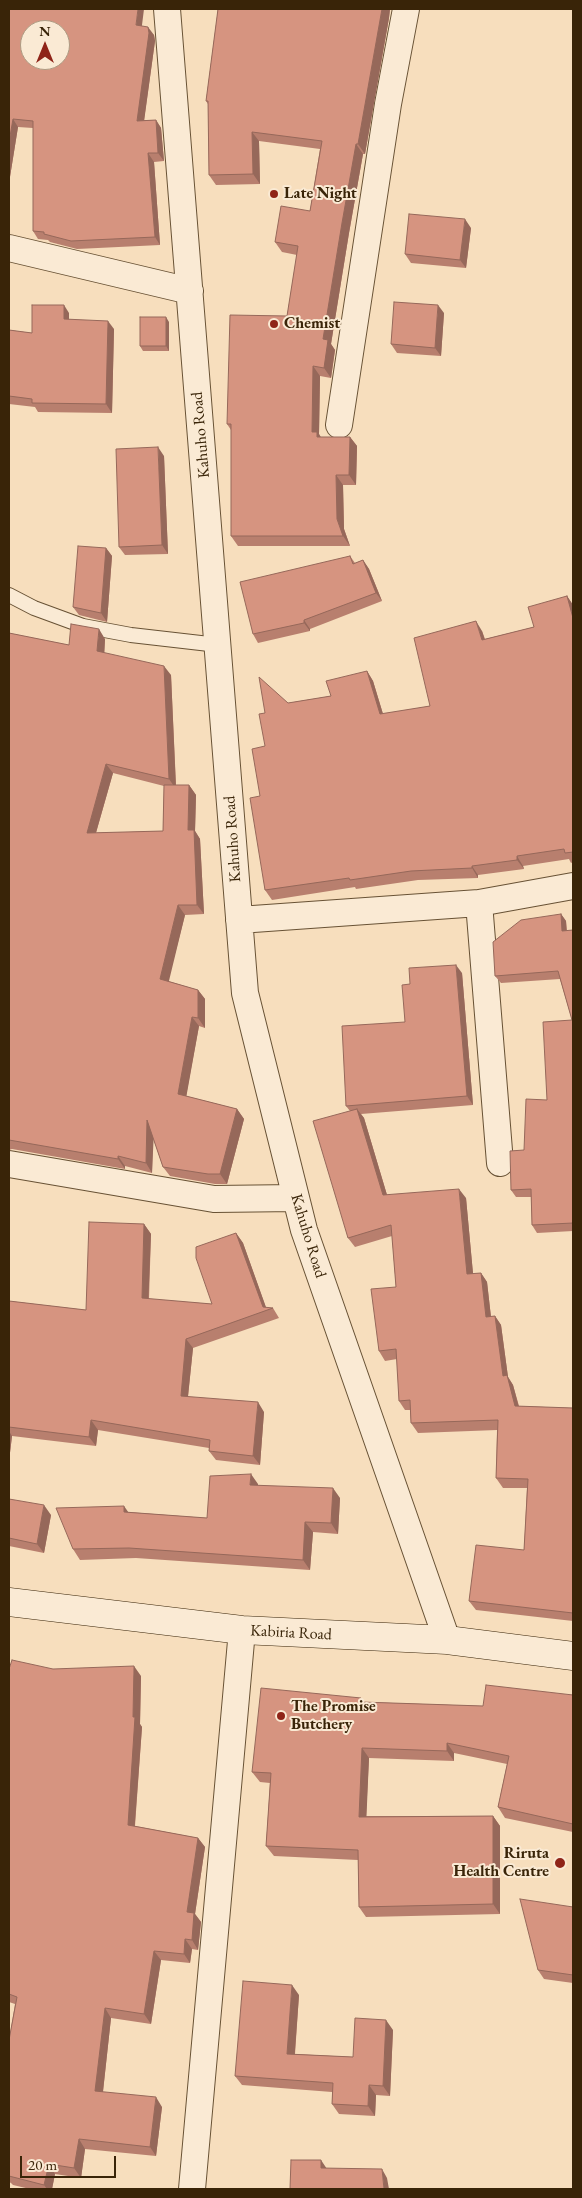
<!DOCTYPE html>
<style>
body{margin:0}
#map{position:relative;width:582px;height:2198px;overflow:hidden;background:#f7debd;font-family:"EB Garamond",serif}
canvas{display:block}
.frame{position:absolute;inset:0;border:10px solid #392408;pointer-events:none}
.north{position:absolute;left:20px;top:20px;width:50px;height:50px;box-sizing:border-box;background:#faead4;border:1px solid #ad9b82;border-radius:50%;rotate:0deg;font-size:14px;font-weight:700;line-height:20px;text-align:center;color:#392408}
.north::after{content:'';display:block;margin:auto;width:18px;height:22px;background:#8f2418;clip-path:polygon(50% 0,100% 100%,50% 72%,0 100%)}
.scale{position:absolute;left:20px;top:2156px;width:96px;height:22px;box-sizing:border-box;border:2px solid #392408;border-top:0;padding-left:6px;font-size:15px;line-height:18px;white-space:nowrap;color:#392408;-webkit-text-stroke:4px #faead4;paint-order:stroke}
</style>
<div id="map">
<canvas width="582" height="2198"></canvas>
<div class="frame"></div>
<div class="north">N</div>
<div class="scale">20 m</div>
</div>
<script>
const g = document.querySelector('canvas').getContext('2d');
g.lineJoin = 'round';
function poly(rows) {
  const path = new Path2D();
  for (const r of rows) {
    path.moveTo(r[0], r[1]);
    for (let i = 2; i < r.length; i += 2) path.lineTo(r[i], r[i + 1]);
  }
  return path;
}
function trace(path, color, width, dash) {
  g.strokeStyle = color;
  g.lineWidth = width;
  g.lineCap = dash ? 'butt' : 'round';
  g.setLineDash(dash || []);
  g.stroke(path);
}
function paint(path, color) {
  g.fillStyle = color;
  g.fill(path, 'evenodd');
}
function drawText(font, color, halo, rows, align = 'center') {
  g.font = font + ' "EB Garamond",serif';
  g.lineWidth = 4;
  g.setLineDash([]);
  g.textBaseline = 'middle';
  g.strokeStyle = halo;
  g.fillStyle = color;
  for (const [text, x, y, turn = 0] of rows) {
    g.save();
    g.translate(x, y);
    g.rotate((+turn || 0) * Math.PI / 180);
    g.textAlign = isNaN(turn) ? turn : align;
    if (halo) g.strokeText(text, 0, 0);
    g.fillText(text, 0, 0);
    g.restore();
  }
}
const service = poly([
 [9,595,34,608,83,626,131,635,218,645]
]);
const minor = poly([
 [167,9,245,993,304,1230,447,1640],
 [9,248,190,291],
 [339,425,388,104,406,9],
 [479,903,500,1163],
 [239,920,479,903,573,886],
 [9,1164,214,1199,296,1198],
 [192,2189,242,1630]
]);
const secondary = poly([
 [9,1602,242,1630,447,1640,573,1656]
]);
trace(service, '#685235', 16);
trace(minor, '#685235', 28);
trace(secondary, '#392408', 29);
trace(service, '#faead4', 14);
trace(minor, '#faead4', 26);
trace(secondary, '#faead4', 28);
paint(poly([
 [9,9,142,26,154,35,155,41,144,120,156,120,161,128,164,161,154,162,160,245,77,249,50,242,48,240,38,239,33,231,33,128,18,127,9,183],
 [218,9,390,9,389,18,365,154,363,154,349,233,331,344,335,350,331,378,320,376,319,434,320,437,350,437,357,446,356,485,343,485,344,529,350,546,238,546,231,536,231,430,227,424,287,316,297,255,282,252,275,242,310,211,320,149,259,141,260,184,216,185,209,175,208,104,206,101],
 [471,228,466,268,411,263,405,254],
 [69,313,69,319,114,329,112,413,38,412,35,407,9,404,9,330,32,333],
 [444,313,441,356,397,353,391,344],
 [169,322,169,351,143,351,140,346],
 [164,456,168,554,125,555,119,547],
 [106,548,112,556,107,622,79,615,73,607],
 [350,556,355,563,363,560,369,569,382,601,310,629,310,631,258,643,253,634],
 [567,596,573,605,573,862,571,863,569,859,523,866,524,869,478,875,478,878,418,880,356,889,355,887,272,900,265,890,260,796,265,746,265,713,288,703,331,696,367,671,373,681,383,714,430,706,482,631,485,639,534,627],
 [9,633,69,645,105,639,104,653,171,675,176,785,189,785,196,795,195,831,200,839,204,914,185,915,168,981,198,990,205,999,205,1028,199,1026,186,1096,237,1109,244,1119,227,1184,215,1184,170,1176,163,1167,153,1138,152,1173,125,1166,125,1169,12,1149,9,1150],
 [113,773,164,786,163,831,96,833],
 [561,914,566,921,567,931,573,930,573,1231,537,1233,532,1225,531,1197,516,1197,511,1190,524,1150,547,1100,572,1020,560,979,501,983,495,976],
 [462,973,473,1105,361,1114,364,1118,387,1195,466,1198,473,1274,481,1273,487,1282,491,1317,495,1316,501,1325,508,1377,513,1385,519,1406,573,1408,573,1621,476,1610,469,1601,524,1550,527,1488,503,1488,496,1478,497,1430,418,1433,411,1423,410,1410,405,1410,399,1401,397,1359,385,1361,379,1351,396,1287,392,1236,355,1247,348,1238,350,1111,346,1106,405,1022,410,984],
 [144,1224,151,1234,149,1299,212,1304,236,1233,243,1243,266,1308,273,1308,279,1318,193,1348,188,1397,264,1412,260,1465,216,1460,209,1451,209,1448,98,1430,96,1446,12,1436,9,1461,9,1301,86,1310],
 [258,1484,258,1485,340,1498,338,1534,313,1532,310,1570,136,1558,80,1560,73,1549,128,1512,207,1518],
 [9,1499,51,1515,44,1553,9,1546],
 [9,1669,53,1669,141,1676,140,1724,142,1727,135,1826,198,1838,205,1847,195,1914,201,1922,198,1950,192,1949,190,1963,161,1960,151,2024,111,2018,103,2092,162,2107,156,2156,85,2149,81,2178,55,2174,52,2189,30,2189,13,2185,11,2183,9,2182,9,2040,15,2004,9,2002],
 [573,1695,573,1832,505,1818,498,1807,507,1764,454,1753,454,1761,369,1758,366,1816,493,1816,500,1826,500,1914,366,1917,359,1907,358,1860,274,1856,266,1846,270,1783,260,1782,252,1772,364,1702,483,1706],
 [573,1907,573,1983,544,1979,538,1970],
 [299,1995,295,2054,353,2057,393,2030,390,2096,376,2095,375,2116,339,2114,332,2104,332,2092,242,2085,235,2076]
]), '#b87f6e');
paint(poly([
 [138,9,144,9,141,33,136,25],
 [382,9,390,9,389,18,365,154,358,144],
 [148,27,154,35,155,41,143,129,137,121],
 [13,119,18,127,9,183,9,142],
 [156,120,161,128,164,161,158,153],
 [252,132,259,141,260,184,253,174],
 [356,144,363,154,349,233,331,344,335,350,331,378,324,368,323,339,342,223],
 [148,153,154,162,160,245,155,237],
 [465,219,471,228,466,268,460,260],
 [64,305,69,313,69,327,64,319],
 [438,305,444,313,441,356,435,348],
 [166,317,169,322,169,351,166,346],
 [108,321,114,329,112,413,106,404],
 [313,366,320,376,319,434,324,442,312,432],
 [350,437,357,446,356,485,349,475],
 [158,447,164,456,168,554,162,545],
 [336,475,343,485,344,529,350,546,343,536,337,519],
 [106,548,112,556,107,622,101,613],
 [363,560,369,569,382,601,376,593],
 [567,596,573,605,573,618],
 [304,620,310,629,310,631,304,623],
 [476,621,482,631,488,650,482,640],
 [99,629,105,639,104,661,97,651],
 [164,666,171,675,176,789,169,779],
 [367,671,373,681,386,724,380,714],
 [106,764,113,773,93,843,87,833],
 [189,785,196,795,195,831,200,839,204,914,197,905,188,830],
 [517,856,523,866,524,869,517,860],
 [472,866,478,875,478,878,472,868],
 [178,905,185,915,167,989,160,979],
 [561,914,566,921,567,939,562,931],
 [456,965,462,973,473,1105,467,1096],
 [198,990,205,999,205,1028,198,1018],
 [192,1017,199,1026,185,1104,178,1094],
 [237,1109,244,1119,227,1184,220,1174],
 [357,1109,364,1118,390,1205,383,1195],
 [147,1120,154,1130,152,1173,146,1163],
 [118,1156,125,1166,125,1169,118,1159],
 [459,1189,466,1198,474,1284,467,1274],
 [144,1224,151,1234,148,1308,142,1298],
 [236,1233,243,1243,267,1310,263,1307],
 [481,1273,487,1282,492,1326,486,1317],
 [495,1316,501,1325,508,1377,513,1385,521,1415,515,1406,503,1376],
 [186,1339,193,1348,187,1405,181,1396],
 [258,1402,264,1412,260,1465,253,1456],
 [91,1420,98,1430,96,1446,89,1437],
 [9,1431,12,1436,9,1461],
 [251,1474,258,1484,258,1495,250,1485],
 [333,1488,340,1498,338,1534,331,1523],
 [44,1505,51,1515,44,1553,37,1544],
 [124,1506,131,1516,124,1512],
 [305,1522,313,1532,310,1570,303,1560],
 [134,1666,141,1676,140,1724,142,1727,134,1835,128,1825,133,1717],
 [447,1743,454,1753,454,1761,447,1751],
 [362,1748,369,1758,366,1827,359,1817],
 [493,1816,500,1826,500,1914,493,1904],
 [198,1838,205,1847,195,1914,201,1922,198,1950,192,1940,187,1912],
 [185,1939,192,1949,190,1963,184,1954],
 [154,1951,161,1960,151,2024,144,2014],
 [292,1985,299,1995,294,2064,287,2054],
 [105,2008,111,2018,102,2100,95,2091],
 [386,2020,393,2030,390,2096,383,2086],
 [369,2085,376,2095,375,2116,368,2106],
 [156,2097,162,2107,156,2156,150,2147],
 [79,2139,85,2149,81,2178,74,2168],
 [321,2160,327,2169,321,2168],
 [49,2164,55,2174,52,2189,47,2189,44,2185],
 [382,2169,387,2178,389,2189,384,2189]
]), '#96685a');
const building = poly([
 [9,9,138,9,136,25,148,27,149,33,137,121,156,120,158,153,148,153,155,237,71,241,44,234,44,232,33,231,33,121,13,119,9,142,9,9],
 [30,30,60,30,60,60,30,60,30,30],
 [218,9,382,9,358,144,356,144,342,223,323,339,328,340,324,368,313,366,312,432,317,432,317,437,350,437,349,475,336,475,337,519,343,536,231,536,231,424,227,424,230,315,287,316,298,246,275,242,281,206,310,211,322,141,252,132,253,174,209,175,208,101,206,101,218,9],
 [409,214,465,219,460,260,405,254,409,214],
 [394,302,438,305,435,348,391,344,394,302],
 [32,305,64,305,64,319,108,321,106,404,32,403,32,399,9,396,9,330,32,333,32,305],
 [140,317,166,317,166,346,140,346,140,317],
 [158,447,162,545,119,547,116,449,158,447],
 [78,546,106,548,101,613,73,607,78,546],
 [350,556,353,564,363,560,376,593,304,620,304,623,253,634,240,582,350,556],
 [567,596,573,618,573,852,565,853,564,849,517,856,517,860,472,866,472,868,411,871,350,880,349,878,265,890,250,798,260,796,252,749,265,746,259,714,265,713,259,677,288,703,331,696,326,681,367,671,380,714,430,706,414,638,476,621,482,640,534,627,528,607,567,596],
 [71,624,99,629,97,651,164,666,169,779,106,764,87,833,163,831,164,785,189,785,188,830,194,830,197,905,178,905,160,979,198,990,198,1018,192,1017,178,1094,237,1109,220,1174,208,1174,163,1167,147,1120,146,1163,118,1156,118,1159,9,1140,9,633,69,645,71,624],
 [561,914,562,931,573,930,573,1223,532,1225,531,1189,511,1190,510,1151,524,1150,526,1099,547,1100,543,1022,572,1020,558,971,495,976,493,942,521,920,561,914],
 [456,965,467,1096,346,1106,342,1026,405,1022,402,985,410,984,409,968,456,965],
 [357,1109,383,1195,459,1189,467,1274,481,1273,486,1317,495,1316,503,1376,507,1375,515,1406,573,1408,573,1613,469,1601,476,1545,524,1550,528,1479,496,1478,498,1420,411,1423,410,1400,399,1401,396,1349,379,1351,371,1289,396,1287,391,1225,348,1238,313,1121,357,1109],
 [89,1222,144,1224,142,1298,212,1304,196,1258,196,1247,236,1233,263,1307,273,1308,186,1339,181,1396,258,1402,253,1456,209,1451,210,1440,91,1420,89,1437,9,1427,9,1301,86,1310,89,1222],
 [251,1474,250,1485,333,1488,331,1523,305,1522,303,1560,129,1548,73,1549,56,1508,124,1506,124,1512,207,1518,210,1476,251,1474],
 [9,1499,44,1505,37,1544,9,1538,9,1499],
 [12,1660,53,1669,134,1666,133,1717,135,1717,128,1825,198,1838,187,1912,194,1913,192,1940,185,1939,184,1954,154,1951,144,2014,105,2008,95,2091,156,2097,150,2147,79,2139,74,2168,49,2164,44,2185,9,2176,9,2040,17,1997,9,1994,9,1669,12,1660],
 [486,1685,573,1695,573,1824,498,1807,509,1756,447,1743,447,1751,362,1748,359,1817,493,1816,493,1904,359,1907,358,1850,266,1846,271,1773,252,1772,261,1688,361,1698,361,1702,483,1706,486,1685],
 [520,1899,573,1907,573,1975,538,1970,520,1899],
 [243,1981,292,1985,287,2054,353,2057,355,2018,386,2020,383,2086,369,2085,368,2106,332,2104,333,2083,235,2076,243,1981],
 [291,2160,321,2160,321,2168,382,2169,384,2189,290,2189,291,2160]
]);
paint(building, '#d69480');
trace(building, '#96685a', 1);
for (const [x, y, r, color] of [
 [274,194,5,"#8f2418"],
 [274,324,5,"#8f2418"],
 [281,1716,5,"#8f2418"],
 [560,1863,6,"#8f2418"]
]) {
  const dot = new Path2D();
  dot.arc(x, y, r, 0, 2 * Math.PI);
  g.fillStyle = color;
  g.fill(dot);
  trace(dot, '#faead4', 2);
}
drawText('bold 16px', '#392408', '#faead4', [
 ["Late Night",284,194],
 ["Chemist",284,324],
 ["The Promise",291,1707],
 ["Butchery",291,1725],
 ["Riruta",549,1854,"right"],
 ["Health Centre",549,1872,"right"]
], 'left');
drawText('16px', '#392408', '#faead4', [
 ["Kahuho Road",201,435,-95],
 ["Kahuho Road",233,839,-94],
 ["Kahuho Road",308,1236,73],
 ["Kabiria Road",291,1633,3]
]);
</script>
